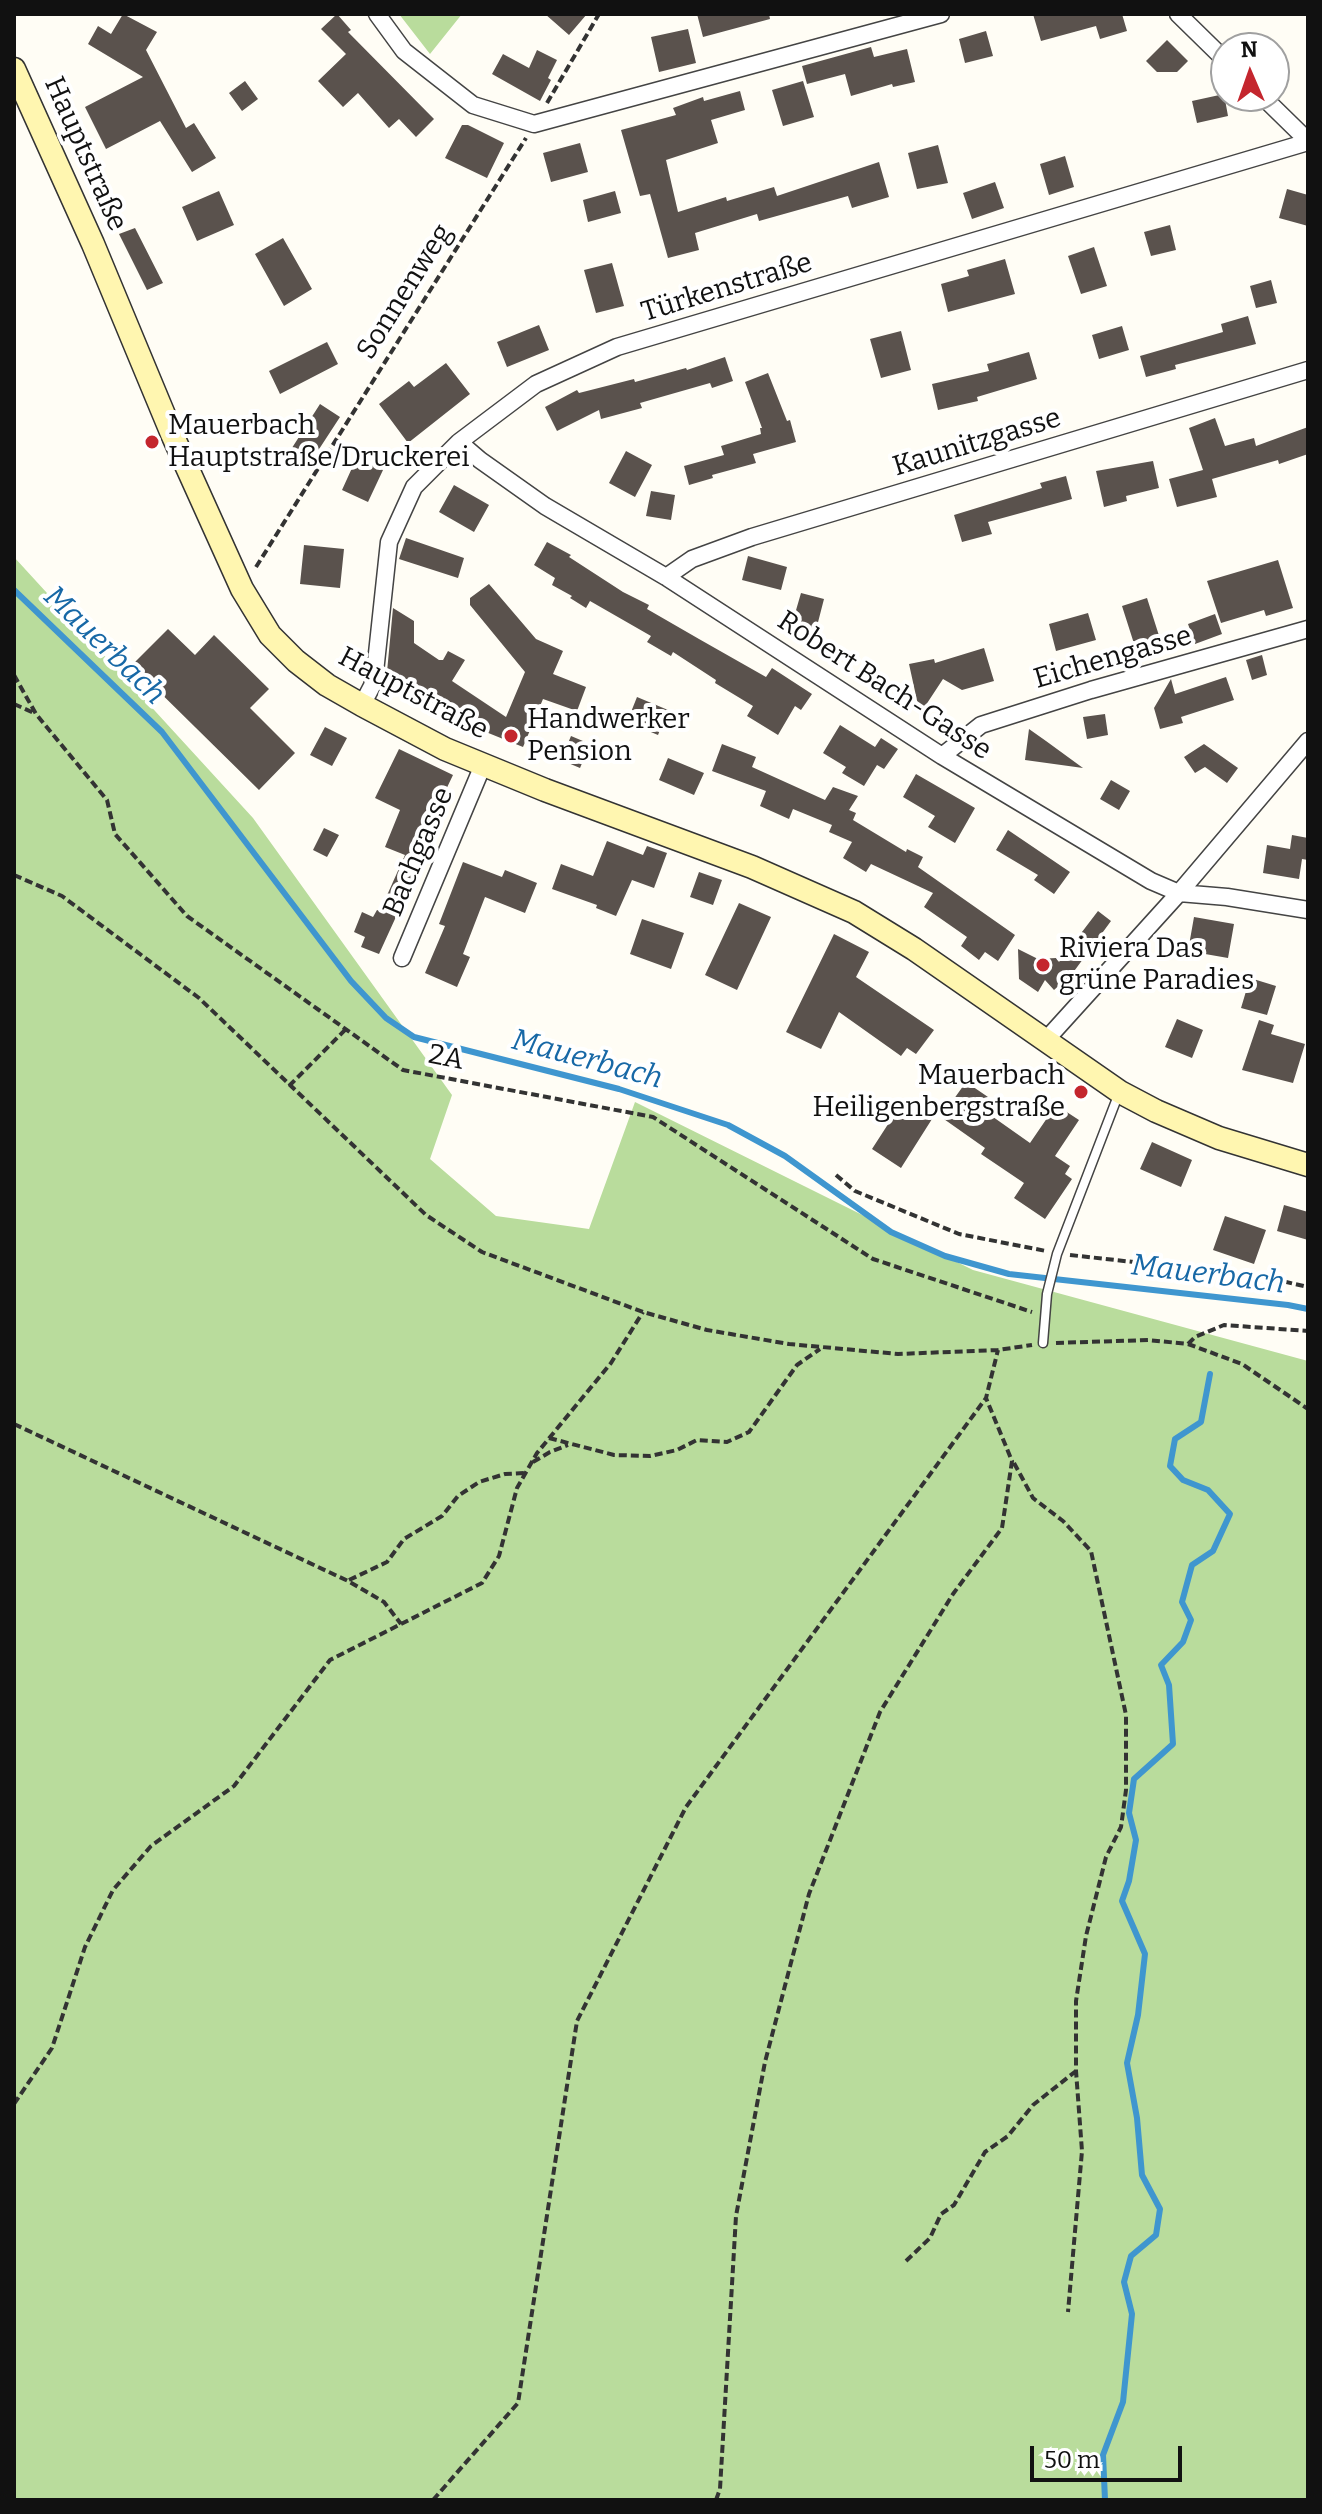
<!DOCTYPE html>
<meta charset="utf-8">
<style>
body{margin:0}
#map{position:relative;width:1322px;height:2514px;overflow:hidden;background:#fffdf5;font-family:Bitter,serif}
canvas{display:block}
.frame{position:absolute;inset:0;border:16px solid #111;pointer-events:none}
.north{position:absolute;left:1210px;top:32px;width:80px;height:80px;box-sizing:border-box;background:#fff;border:2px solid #a0a0a0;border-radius:50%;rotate:358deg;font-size:22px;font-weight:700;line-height:32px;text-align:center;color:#111}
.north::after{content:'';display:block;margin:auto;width:28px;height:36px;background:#c4262e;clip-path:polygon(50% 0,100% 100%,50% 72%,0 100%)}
.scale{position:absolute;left:1030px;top:2446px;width:152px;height:36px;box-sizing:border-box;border:4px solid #111;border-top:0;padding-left:10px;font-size:24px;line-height:28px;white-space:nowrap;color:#111;-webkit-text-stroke:6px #fff;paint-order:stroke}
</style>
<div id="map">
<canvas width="1322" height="2514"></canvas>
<div class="frame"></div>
<div class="north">N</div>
<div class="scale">50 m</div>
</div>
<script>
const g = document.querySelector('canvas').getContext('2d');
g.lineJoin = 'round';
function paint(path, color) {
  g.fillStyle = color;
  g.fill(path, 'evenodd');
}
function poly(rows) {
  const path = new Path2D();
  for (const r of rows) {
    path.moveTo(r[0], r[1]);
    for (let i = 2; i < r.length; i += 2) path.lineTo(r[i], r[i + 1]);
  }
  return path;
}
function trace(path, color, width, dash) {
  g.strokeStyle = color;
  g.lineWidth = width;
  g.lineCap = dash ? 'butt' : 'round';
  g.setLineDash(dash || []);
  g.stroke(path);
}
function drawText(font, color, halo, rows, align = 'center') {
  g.font = font + ' Bitter,serif';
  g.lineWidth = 8;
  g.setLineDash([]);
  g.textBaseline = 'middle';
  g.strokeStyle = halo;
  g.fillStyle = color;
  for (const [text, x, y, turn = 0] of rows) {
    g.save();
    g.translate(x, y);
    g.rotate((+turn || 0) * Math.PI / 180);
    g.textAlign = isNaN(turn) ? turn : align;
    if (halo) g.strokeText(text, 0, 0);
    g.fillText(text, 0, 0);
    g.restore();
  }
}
paint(poly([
 [399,14,462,14,430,54],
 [14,557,253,818,452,1095,430,1159,496,1216,589,1229,635,1102,973,1270,1308,1361,1308,2500,14,2500]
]), '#b9dc9c');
trace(poly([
 [14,590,162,732,351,981,386,1018,414,1037,619,1089,728,1125,785,1156,891,1232,945,1256,1009,1274,1288,1305,1308,1309],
 [1105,2500,1103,2455,1123,2402,1132,2314,1124,2282,1131,2256,1156,2235,1160,2209,1142,2175,1137,2118,1127,2063,1138,2015,1145,1954,1122,1901,1129,1881,1136,1840,1129,1813,1134,1779,1173,1744,1169,1685,1161,1665,1183,1642,1191,1620,1182,1602,1192,1565,1213,1551,1230,1514,1208,1490,1183,1480,1170,1466,1175,1439,1201,1422,1210,1374]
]), '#3f96cf', 6);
paint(poly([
 [123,14,157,32,146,50,186,128,194,123,216,158,192,172,160,121,106,149,85,107,143,77,88,44,98,26,111,34],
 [337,14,351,30,348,32,434,119,416,137,399,119,389,128,358,93,343,107,318,81,346,54,321,29],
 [545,14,587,14,569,35],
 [697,14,769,14,770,19,703,37],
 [1033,14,1122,14,1127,31,1100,39,1096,26,1041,41],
 [688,29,696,63,659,72,651,37],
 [986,31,993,56,965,63,959,39],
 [1167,40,1188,61,1177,72,1157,72,1146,61],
 [871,47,874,57,907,49,915,82,893,87,892,84,851,96,845,74,807,84,802,66],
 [537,50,557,60,548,78,551,80,540,101,492,74,503,54,529,68],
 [245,81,258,99,242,111,229,93],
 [803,81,814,117,783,126,772,90],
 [740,91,745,110,711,120,718,143,666,160,678,212,726,197,727,201,774,187,777,196,879,162,889,197,852,208,848,196,759,221,757,214,695,233,699,250,668,258,650,194,640,196,621,130,676,115,673,108,703,97,704,101],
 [1224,94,1228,116,1197,123,1192,101],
 [462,125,468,125,504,143,487,178,445,158],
 [580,143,588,172,551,182,543,153],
 [938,145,948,183,917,189,908,153],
 [1065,156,1074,187,1049,195,1040,164],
 [995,182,1004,208,972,219,963,193],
 [1287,189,1308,195,1308,226,1279,218],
 [219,191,234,225,197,241,182,207],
 [615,191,621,213,588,222,583,200],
 [1170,225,1176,250,1151,256,1144,232],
 [135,228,163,283,147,290,119,234],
 [283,238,312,289,284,306,255,254],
 [1094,247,1107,286,1081,294,1068,256],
 [1005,259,1015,294,948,312,941,284,969,276,967,270],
 [612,263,624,306,596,313,584,270],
 [1271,280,1277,303,1256,308,1250,286],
 [1248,316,1256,344,1175,365,1176,369,1146,377,1140,356,1223,332,1221,324],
 [539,325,549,350,507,367,497,342],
 [1122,326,1129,350,1099,359,1092,335],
 [901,331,911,370,881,378,870,339],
 [327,342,338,364,280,394,269,371],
 [1029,352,1037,379,977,397,978,401,938,410,932,384,989,371,987,364],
 [725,357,733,381,712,388,710,383,640,403,642,408,601,419,599,410,557,431,545,407,577,390,579,393,634,379,635,382,686,368,687,370],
 [446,363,470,394,408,443,379,404,409,381,414,387],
 [768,373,787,421,790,420,796,442,753,454,756,463,712,475,713,478,689,485,684,466,724,455,721,446,761,434,760,428,762,428,745,382],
 [320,404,340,417,310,463,290,451],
 [1215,418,1225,446,1254,438,1256,446,1308,427,1308,454,1279,464,1278,460,1212,479,1217,497,1177,507,1169,479,1203,470,1189,428],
 [626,451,652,465,635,497,609,483],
 [357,457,383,470,368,502,342,490],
 [1153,461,1159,488,1126,496,1127,501,1104,507,1096,471],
 [1066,476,1072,499,988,522,992,534,962,542,954,515,1042,488,1040,483],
 [454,485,489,505,474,532,439,512],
 [651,491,675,495,671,520,646,516],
 [406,538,464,558,458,578,399,559],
 [547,542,571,555,569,557,623,592,649,605,647,609,699,639,766,677,772,668,812,694,801,710,795,706,778,735,747,716,753,706,715,683,716,680,673,652,671,656,647,642,651,636,590,601,586,608,570,598,572,596,552,585,555,578,534,565],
 [304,545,344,549,340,588,300,584],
 [748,556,787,567,781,590,742,580],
 [1278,560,1293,608,1266,616,1264,610,1221,623,1207,581],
 [489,584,536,639,563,651,553,674,586,687,577,711,543,699,523,747,471,726,470,728,387,672,393,608,414,621,414,643,439,660,443,660,448,651,465,660,452,681,506,717,525,672,470,605,470,598],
 [801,593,824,599,816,630,792,624],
 [1147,598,1162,645,1137,653,1122,606],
 [1088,613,1096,640,1056,651,1049,624],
 [1215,614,1222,634,1195,644,1188,624],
 [168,629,195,655,214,635,269,689,250,708,295,753,259,790,132,665],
 [984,648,994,681,962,690,943,679,920,714,909,664,934,659,935,663],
 [1262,655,1267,675,1252,680,1246,660],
 [1226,677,1234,700,1181,717,1183,723,1160,729,1154,708,1171,679,1175,694],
 [637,697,668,710,658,735,627,722],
 [1105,714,1108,735,1087,739,1083,717],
 [840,725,875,747,881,738,898,749,884,769,877,765,864,786,842,773,846,767,823,753],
 [325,727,347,738,332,766,310,755],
 [1029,729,1046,741,1083,768,1025,760],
 [571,736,590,744,580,768,561,760],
 [722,744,756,757,752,767,825,800,833,787,858,796,849,810,856,813,853,820,906,852,907,849,923,857,918,867,1015,935,998,961,985,952,979,960,961,946,967,937,924,907,933,893,871,864,866,872,843,858,852,842,829,832,832,825,793,809,789,819,760,806,766,791,712,771],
 [1204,744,1238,768,1227,783,1205,767,1195,773,1184,757],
 [399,749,453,775,430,823,436,825,421,862,379,954,361,947,365,937,354,932,362,912,373,917,377,910,380,911,405,855,385,847,400,810,375,798],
 [668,758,704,773,694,795,659,780],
 [916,774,975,808,955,843,928,827,935,816,903,797],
 [1111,780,1130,791,1119,810,1100,799],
 [324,828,339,835,327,857,313,850],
 [1008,830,1070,872,1054,894,1034,880,1038,875,996,850],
 [1292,835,1308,838,1308,860,1302,859,1299,879,1263,873,1267,845,1290,849],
 [607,841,643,855,647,846,667,853,654,888,632,880,616,916,596,908,597,905,552,889,561,864,593,876],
 [463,862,502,877,505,870,537,883,525,913,485,897,463,954,470,957,457,987,425,973,445,926,439,924],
 [699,872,722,880,713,905,690,897],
 [739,903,771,917,737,990,705,975],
 [1098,911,1111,921,1072,974,1054,990,1045,980,1038,992,1019,979,1018,949,1038,959,1056,958,1059,962],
 [1194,917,1234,924,1228,958,1188,951],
 [642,919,684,933,671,969,630,954],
 [834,934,869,952,856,977,934,1030,916,1054,907,1048,901,1056,839,1012,821,1049,786,1032],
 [1250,978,1276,986,1267,1015,1241,1008],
 [1177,1019,1203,1030,1192,1058,1165,1047],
 [1259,1020,1274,1025,1271,1034,1305,1044,1293,1083,1242,1070],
 [966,1082,988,1097,981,1106,987,1110,986,1112,1030,1143,1056,1105,1079,1120,1055,1156,1070,1166,1065,1174,1072,1179,1045,1219,1014,1198,1024,1183,981,1154,985,1148,941,1117],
 [903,1101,932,1119,901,1168,872,1149],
 [1152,1142,1192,1160,1181,1187,1140,1169],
 [1284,1205,1308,1212,1308,1240,1277,1231],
 [1225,1216,1266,1230,1254,1264,1213,1250]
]), '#5a524d');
const lane = poly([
 [1043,1343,1047,1294,1057,1254,1119,1093]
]);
const street = poly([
 [377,14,404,51,473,105,534,124,941,14],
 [1178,14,1226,61],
 [1262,96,1308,141],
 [459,442,480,460,545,506,666,577,942,756,1151,881,1179,893,1227,897,1308,910],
 [666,577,692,559,752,537,1308,370],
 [362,705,372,686,375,672,389,542,414,487,459,442,536,384,617,347,1308,142],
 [942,756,981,725,1091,690,1308,629],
 [402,958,483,765],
 [1045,1041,1179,893,1308,741]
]);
const secondary = poly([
 [14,69,93,244,172,434,242,589,270,635,296,661,327,685,362,705,445,749,545,790,752,867,854,912,914,949,1120,1092,1156,1111,1219,1138,1308,1165]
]);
trace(lane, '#444', 11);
trace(street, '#444', 19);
trace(secondary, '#333', 25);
trace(poly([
 [547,103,599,14],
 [256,567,526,138],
 [14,675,36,714,107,800,115,834,187,916,403,1070,653,1117,873,1259,1032,1312],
 [14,704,34,713],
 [14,875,62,896,199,998,426,1215,482,1252,643,1312,707,1330,789,1344,898,1354,998,1350,1032,1345],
 [289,1086,346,1029],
 [836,1175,855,1191,959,1234,1046,1251],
 [1070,1255,1260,1276,1308,1287],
 [1056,1343,1148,1340,1188,1344,1242,1364,1308,1409],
 [1188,1344,1195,1337,1224,1325,1308,1331],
 [14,1424,348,1581,384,1602,401,1624],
 [549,1438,614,1455,650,1456,677,1450,697,1440,727,1442,749,1432,797,1365,820,1349],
 [533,1462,550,1452,568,1445],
 [1014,1463,1033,1498,1063,1521,1091,1551,1126,1715,1126,1790,1121,1827,1106,1857,1086,1936,1076,2001,1076,2071,1082,2151,1068,2312],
 [349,1580,387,1562,404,1539,442,1516,458,1496,479,1482,505,1474,525,1473],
 [14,2104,52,2048,85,1947,113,1890,151,1846,234,1786,330,1660,482,1583,499,1556,517,1488,537,1453,611,1363,643,1312],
 [906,2261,930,2238,941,2214,954,2205,985,2152,1008,2136,1033,2105,1076,2071],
 [433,2500,518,2403,577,2021,686,1807,986,1398],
 [716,2500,720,2489,736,2216,765,2062,809,1894,880,1712,953,1594,1002,1528,1012,1461,986,1398,998,1350]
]), '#333', 4, [8, 4]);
trace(lane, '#fff', 8);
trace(street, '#fff', 16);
trace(secondary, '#fff6b0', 22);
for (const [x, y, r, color] of [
 [152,442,8,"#c4262e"],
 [511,736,8,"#c4262e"],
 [1043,965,8,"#c4262e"],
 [1081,1092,8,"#c4262e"]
]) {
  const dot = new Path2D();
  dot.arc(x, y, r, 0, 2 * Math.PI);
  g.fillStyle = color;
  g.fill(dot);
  trace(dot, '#fff', 3);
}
drawText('28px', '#111', '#fff', [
 ["Hauptstraße",85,154,66],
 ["Türkenstraße",727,288,-17],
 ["Sonnenweg",405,292,-58],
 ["Kaunitzgasse",977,443,-17],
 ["Eichengasse",1113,658,-16],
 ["Robert Bach-Gasse",884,686,33],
 ["Hauptstraße",413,694,28],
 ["Bachgasse",419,852,-67],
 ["2A",446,1058,11]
]);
drawText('28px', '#111', '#fff', [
 ["Mauerbach",168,426],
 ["Hauptstraße/Druckerei",168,458],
 ["Handwerker",527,720],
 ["Pension",527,752],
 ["Riviera Das",1059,949],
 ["grüne Paradies",1059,981],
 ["Mauerbach",1065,1076,"right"],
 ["Heiligenbergstraße",1065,1108,"right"]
], 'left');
drawText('italic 30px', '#1768a6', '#fff', [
 ["Mauerbach",104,646,44],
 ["Mauerbach",587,1060,15],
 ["Mauerbach",1208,1275,7]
]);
</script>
